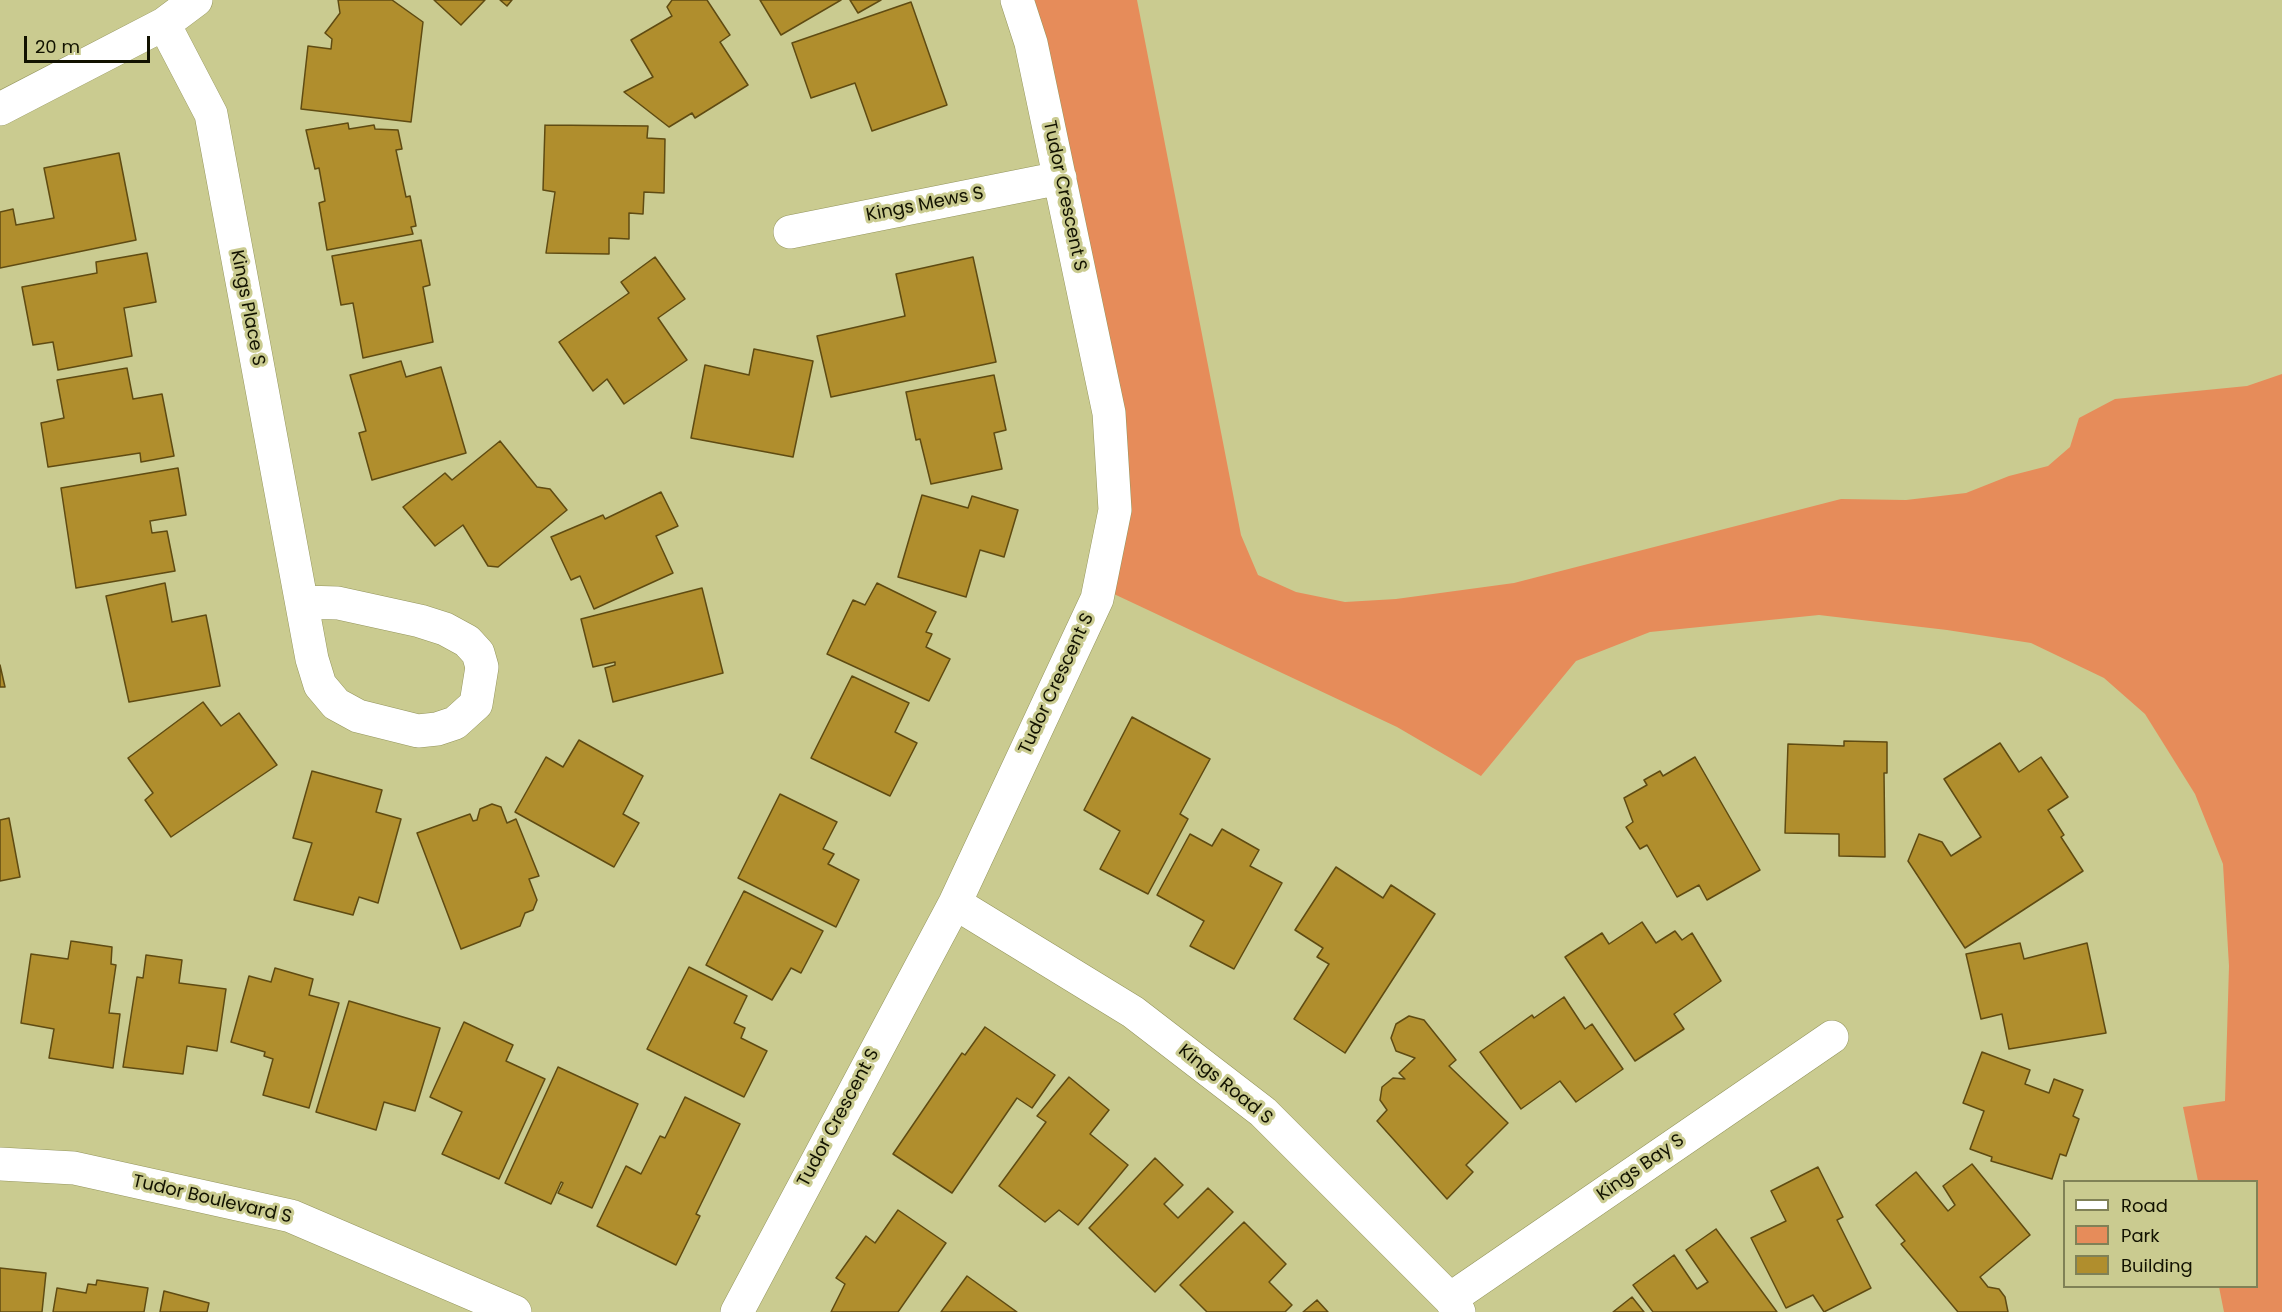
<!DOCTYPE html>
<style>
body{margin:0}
#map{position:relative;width:2282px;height:1312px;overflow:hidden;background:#cacb90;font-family:Poppins,sans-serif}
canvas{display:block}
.legend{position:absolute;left:2063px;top:1180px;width:195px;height:108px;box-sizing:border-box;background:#cacb90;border:2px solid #808156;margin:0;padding:8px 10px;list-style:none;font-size:18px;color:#121200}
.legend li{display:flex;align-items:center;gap:12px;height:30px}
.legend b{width:30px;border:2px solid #808156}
.scale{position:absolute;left:24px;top:36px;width:126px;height:27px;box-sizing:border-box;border:3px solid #121200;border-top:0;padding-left:8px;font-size:18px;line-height:21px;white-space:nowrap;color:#121200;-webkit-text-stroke:4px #cacb90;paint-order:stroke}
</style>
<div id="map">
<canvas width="2282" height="1312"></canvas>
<ul class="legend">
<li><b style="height:8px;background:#fff"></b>Road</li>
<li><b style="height:16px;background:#e68c5a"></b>Park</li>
<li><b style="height:16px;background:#b08e2d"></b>Building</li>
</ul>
<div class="scale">20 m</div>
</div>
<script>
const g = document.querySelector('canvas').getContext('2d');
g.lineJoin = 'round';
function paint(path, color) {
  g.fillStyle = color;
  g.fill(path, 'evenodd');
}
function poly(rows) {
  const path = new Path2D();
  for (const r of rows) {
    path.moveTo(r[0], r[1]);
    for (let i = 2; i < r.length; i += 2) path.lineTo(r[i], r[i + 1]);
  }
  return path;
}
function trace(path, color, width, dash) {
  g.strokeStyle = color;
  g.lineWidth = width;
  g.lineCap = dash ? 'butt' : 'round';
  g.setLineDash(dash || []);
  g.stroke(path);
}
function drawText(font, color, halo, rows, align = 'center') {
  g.font = font + ' Poppins,sans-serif';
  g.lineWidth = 6;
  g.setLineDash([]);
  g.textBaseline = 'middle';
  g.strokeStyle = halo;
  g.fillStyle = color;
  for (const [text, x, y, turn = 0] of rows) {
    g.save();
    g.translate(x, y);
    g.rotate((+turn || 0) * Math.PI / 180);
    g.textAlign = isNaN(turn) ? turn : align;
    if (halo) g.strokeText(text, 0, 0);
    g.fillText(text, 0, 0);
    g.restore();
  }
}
paint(poly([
 [1017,0,1137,0,1241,535,1258,575,1296,592,1345,602,1396,599,1514,583,1841,499,1906,500,1966,493,2009,476,2048,466,2070,447,2079,418,2115,399,2247,386,2282,374,2282,1312,2224,1312,2219,1287,2256,1286,2256,1182,2198,1181,2183,1107,2225,1101,2229,966,2223,864,2195,794,2145,714,2104,678,2031,643,1947,630,1819,615,1650,632,1576,661,1481,776,1397,727,1099,587,1115,510]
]), '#e68c5a');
const building = poly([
 [338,0,392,0,423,22,411,122,301,109,308,46,331,49,332,39,325,33,340,13,338,0],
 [434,0,485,0,461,25,434,0],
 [500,0,512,0,507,6,500,0],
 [672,0,707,0,730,35,720,42,748,85,695,118,692,113,669,127,624,92,653,77,631,40,672,16,667,7,672,0],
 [760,0,841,0,781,35,760,0],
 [850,0,881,0,858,13,850,0],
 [911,2,947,105,872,131,855,83,811,98,792,43,911,2],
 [348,123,349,129,374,125,375,129,398,130,402,149,396,150,406,197,410,196,416,226,411,227,413,234,327,250,319,203,325,201,319,168,315,169,306,130,348,123],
 [545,125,648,126,647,138,665,139,664,193,644,192,643,214,629,213,629,239,609,238,609,254,546,253,555,192,543,190,545,125],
 [119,153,136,240,0,268,0,212,13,209,16,225,54,218,44,168,119,153],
 [421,240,430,285,423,287,433,342,363,358,353,303,341,305,332,256,421,240],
 [147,253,156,302,124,308,132,356,58,370,53,342,33,345,22,287,97,273,96,262,147,253],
 [655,257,685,299,658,318,687,360,624,404,607,379,593,391,559,342,629,293,621,282,655,257],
 [973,257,996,362,831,397,817,336,905,316,896,274,973,257],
 [754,349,813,361,793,457,691,438,705,365,749,375,754,349],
 [401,361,406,377,441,367,466,453,372,480,359,433,366,431,350,375,401,361],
 [127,368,133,399,162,394,174,456,141,462,140,453,48,467,41,423,64,418,57,380,127,368],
 [994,375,1006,430,994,433,1002,469,931,484,920,439,916,440,906,392,994,375],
 [500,441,537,487,550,489,567,510,498,567,488,566,463,525,435,546,403,507,445,473,452,480,500,441],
 [178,468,186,515,150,521,152,533,167,531,175,571,76,588,61,488,178,468],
 [661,492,678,526,656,536,673,573,594,609,580,576,571,580,551,537,603,515,605,519,661,492],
 [922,495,968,508,972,496,1018,510,1004,557,980,550,966,597,898,577,922,495],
 [165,583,172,622,206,615,220,686,129,702,106,596,165,583],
 [877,583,936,612,926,632,932,634,926,647,950,659,929,701,827,654,853,600,865,605,877,583],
 [702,588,723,673,613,702,605,668,615,665,615,662,593,667,581,619,702,588],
 [0,665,5,687,0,687,0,665],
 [852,676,909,703,895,732,917,743,890,796,811,758,852,676],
 [203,702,221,726,239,713,277,765,171,837,145,800,153,793,128,758,203,702],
 [1132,717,1210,759,1180,814,1188,819,1148,894,1100,869,1120,831,1084,810,1132,717],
 [579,740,643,776,623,814,639,823,614,867,515,812,546,757,563,767,579,740],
 [1844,741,1887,742,1887,773,1884,773,1885,857,1839,856,1839,834,1785,833,1788,744,1844,746,1844,741],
 [2000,743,2019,772,2041,757,2068,797,2048,810,2064,835,2061,837,2083,871,1965,948,1908,861,1919,834,1942,842,1951,856,1981,837,1944,779,2000,743],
 [1695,757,1760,870,1707,900,1699,885,1677,897,1647,845,1640,849,1626,827,1633,822,1624,798,1647,785,1644,780,1660,771,1663,776,1695,757],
 [312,771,382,790,376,812,401,819,378,903,359,897,353,915,294,900,312,843,293,838,312,771],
 [780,794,837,822,823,849,834,854,828,864,859,880,836,927,738,878,780,794],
 [492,804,501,807,507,823,516,819,539,876,529,879,537,900,533,910,525,913,520,926,461,949,417,833,470,814,473,821,477,820,480,809,492,804],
 [9,818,20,877,0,881,0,820,9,818],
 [1222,829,1259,850,1250,866,1282,883,1234,969,1190,946,1204,921,1157,895,1190,834,1212,846,1222,829],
 [1336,867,1383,898,1391,885,1435,914,1345,1053,1294,1019,1329,964,1317,957,1323,948,1295,930,1336,867],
 [744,891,823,931,801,973,791,968,772,1000,706,965,744,891],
 [1642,922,1656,943,1675,931,1682,940,1692,933,1721,981,1674,1014,1684,1029,1635,1061,1565,957,1602,933,1609,944,1642,922],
 [71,941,112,947,111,964,116,965,109,1013,120,1014,113,1068,49,1058,54,1029,21,1023,31,954,68,959,71,941],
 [2020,943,2024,959,2087,943,2106,1033,2009,1049,2002,1014,1981,1019,1966,954,2020,943],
 [146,955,182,960,179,983,226,989,217,1051,187,1046,183,1074,123,1067,137,977,143,978,146,955],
 [689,967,747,996,734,1023,745,1028,741,1038,767,1051,744,1097,647,1049,689,967],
 [275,968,313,979,309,995,339,1003,309,1108,263,1095,273,1059,264,1056,265,1052,231,1042,249,976,271,982,275,968],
 [1564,997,1585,1029,1592,1024,1623,1069,1576,1102,1560,1081,1521,1109,1480,1052,1532,1015,1534,1018,1564,997],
 [349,1001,440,1028,415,1111,384,1102,376,1130,316,1112,349,1001],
 [1409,1016,1424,1020,1456,1060,1449,1066,1508,1123,1466,1165,1473,1172,1447,1199,1377,1121,1387,1110,1380,1100,1382,1087,1393,1078,1405,1079,1399,1073,1415,1058,1396,1051,1391,1038,1396,1024,1409,1016],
 [464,1022,513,1045,506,1061,545,1079,499,1179,442,1154,462,1112,430,1097,464,1022],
 [985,1027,1055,1075,1032,1108,1017,1098,952,1193,893,1154,962,1053,965,1055,985,1027],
 [1982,1052,2030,1070,2025,1084,2049,1093,2054,1079,2083,1090,2073,1116,2079,1119,2066,1156,2060,1154,2052,1179,1991,1161,1992,1157,1970,1149,1984,1111,1963,1103,1982,1052],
 [558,1067,638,1104,592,1208,558,1193,563,1183,561,1182,551,1204,505,1183,558,1067],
 [1069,1077,1109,1110,1090,1134,1128,1165,1078,1225,1059,1210,1045,1222,999,1186,1046,1122,1037,1116,1069,1077],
 [685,1097,740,1124,696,1214,700,1216,676,1265,597,1226,626,1166,641,1174,660,1136,665,1138,685,1097],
 [1155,1158,1183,1185,1164,1204,1178,1218,1208,1188,1233,1212,1155,1292,1089,1228,1155,1158],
 [1972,1164,2030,1235,1980,1277,1988,1287,1999,1289,2005,1297,2008,1312,1958,1312,1901,1244,1905,1241,1876,1205,1916,1172,1948,1211,1955,1205,1943,1186,1972,1164],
 [1818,1167,1843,1217,1837,1220,1871,1288,1824,1312,1813,1295,1786,1308,1751,1238,1786,1221,1771,1191,1818,1167],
 [898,1210,946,1243,898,1312,831,1312,845,1284,836,1278,866,1236,875,1243,898,1210],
 [1244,1222,1286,1264,1269,1282,1292,1305,1285,1312,1207,1312,1180,1285,1244,1222],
 [1716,1229,1777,1312,1653,1312,1633,1285,1674,1255,1697,1289,1708,1282,1686,1250,1716,1229],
 [0,1268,46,1273,42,1312,0,1312,0,1268],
 [967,1276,1017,1312,941,1312,967,1276],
 [97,1280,148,1288,144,1312,53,1312,57,1288,86,1293,88,1284,96,1285,97,1280],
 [164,1291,209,1303,207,1312,160,1312,164,1291],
 [1632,1297,1644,1312,1613,1312,1632,1297],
 [1317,1300,1328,1312,1303,1312,1317,1300]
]);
paint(building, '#b08e2d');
trace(building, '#5f4b12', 1.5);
const street = poly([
 [164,24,211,114,312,659,320,685,336,704,358,716,418,731,437,729,455,723,476,704,482,667,478,653,467,641,445,629,420,621,338,603,303,602],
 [0,109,164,24,196,0],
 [790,232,1060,178],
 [955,903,1133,1012,1263,1112,1450,1299,1459,1312],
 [0,1164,74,1168,291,1216,515,1312],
 [1450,1299,1832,1037],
 [737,1312,955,903,1097,599,1115,510,1109,413,1031,43,1017,0]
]);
trace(street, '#94955c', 34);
trace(street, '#fff', 33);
drawText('18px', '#121200', '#cacb90', [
 ["Tudor Crescent S",1064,196,78],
 ["Kings Mews S",925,205,-11],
 ["Kings Place S",247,308,79],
 ["Tudor Crescent S",1057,684,-65],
 ["Kings Road S",1225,1085,39],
 ["Tudor Crescent S",839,1118,-62],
 ["Kings Bay S",1641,1168,-35],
 ["Tudor Boulevard S",212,1200,13]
]);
</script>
